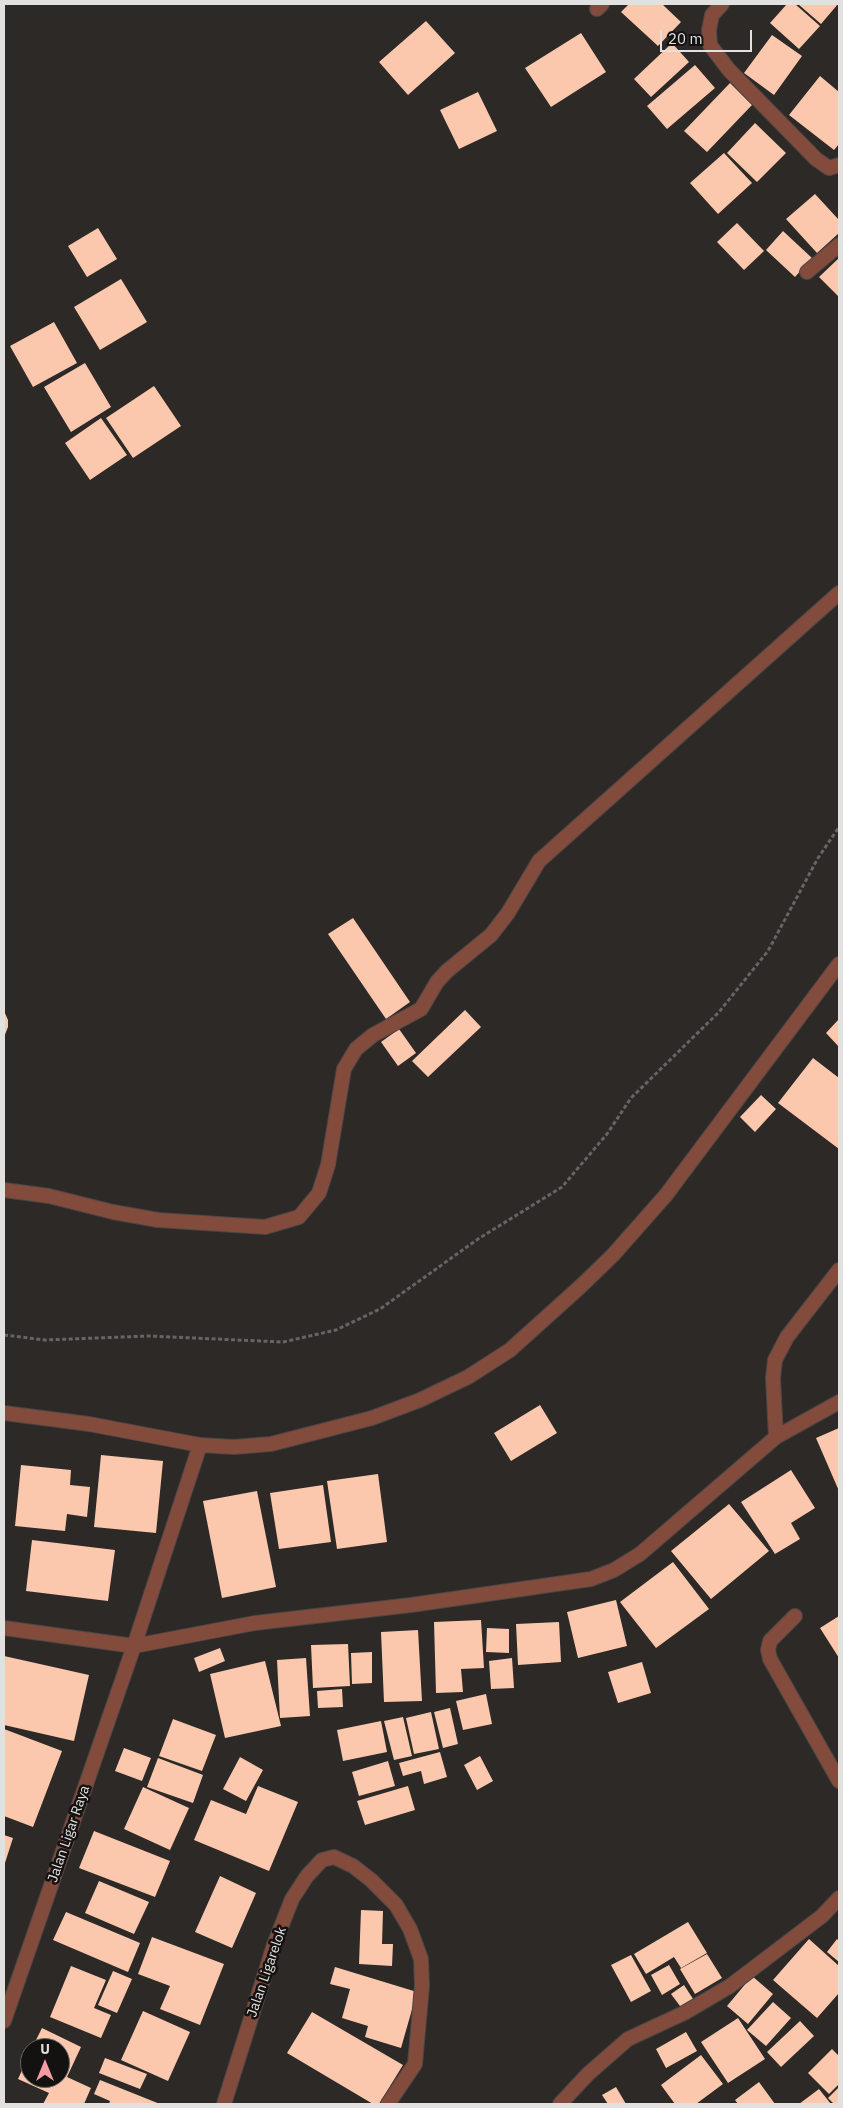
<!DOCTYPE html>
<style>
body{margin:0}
#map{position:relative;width:843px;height:2108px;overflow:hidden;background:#2c2927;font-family:"IBM Plex Sans",sans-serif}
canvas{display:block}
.frame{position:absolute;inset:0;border:5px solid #e3e1e0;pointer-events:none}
.north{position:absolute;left:20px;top:2038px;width:50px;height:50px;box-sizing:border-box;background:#131211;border:1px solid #666564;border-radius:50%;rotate:0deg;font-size:14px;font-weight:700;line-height:20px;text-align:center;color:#e3e1e0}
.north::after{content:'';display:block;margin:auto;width:18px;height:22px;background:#f49aa4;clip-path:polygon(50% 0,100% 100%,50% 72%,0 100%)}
.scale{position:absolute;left:660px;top:30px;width:92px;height:22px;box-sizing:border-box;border:2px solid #e3e1e0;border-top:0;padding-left:6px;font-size:15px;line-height:18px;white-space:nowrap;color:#e3e1e0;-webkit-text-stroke:4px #131211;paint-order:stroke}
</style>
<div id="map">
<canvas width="843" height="2108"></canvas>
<div class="frame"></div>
<div class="north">U</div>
<div class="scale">20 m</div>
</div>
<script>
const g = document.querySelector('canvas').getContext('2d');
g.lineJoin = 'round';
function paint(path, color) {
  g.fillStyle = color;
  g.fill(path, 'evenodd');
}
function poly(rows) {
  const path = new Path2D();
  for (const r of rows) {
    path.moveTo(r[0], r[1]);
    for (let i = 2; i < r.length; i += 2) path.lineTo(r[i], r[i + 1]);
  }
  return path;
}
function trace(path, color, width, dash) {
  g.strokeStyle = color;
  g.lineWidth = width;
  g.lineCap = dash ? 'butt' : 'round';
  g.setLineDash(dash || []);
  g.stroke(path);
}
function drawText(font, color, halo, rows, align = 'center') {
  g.font = font + ' "IBM Plex Sans",sans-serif';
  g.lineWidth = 5;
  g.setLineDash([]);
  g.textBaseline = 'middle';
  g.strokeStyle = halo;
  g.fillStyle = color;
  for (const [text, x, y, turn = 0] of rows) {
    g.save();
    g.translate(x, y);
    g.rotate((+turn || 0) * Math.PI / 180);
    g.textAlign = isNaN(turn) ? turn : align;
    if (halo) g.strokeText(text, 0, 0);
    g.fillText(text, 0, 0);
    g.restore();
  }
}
paint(poly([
 [629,4,662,4,681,22,658,46,621,12],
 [787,4,795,4,820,26,799,49,770,23],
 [798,4,838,4,821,24],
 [426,21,455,53,408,95,379,62],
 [581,33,606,72,551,107,525,68],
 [772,35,802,56,774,95,744,73],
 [672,43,689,62,651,97,634,79],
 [695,65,715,88,667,129,647,106],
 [820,76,839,92,839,144,834,150,789,115],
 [730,83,752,105,707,152,684,131],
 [478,92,497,131,459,149,440,110],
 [755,123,786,153,757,182,727,153],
 [724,153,752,183,718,214,690,183],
 [815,194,839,220,839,233,817,253,786,219],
 [737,223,764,251,744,270,717,242],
 [98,228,117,259,87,277,68,246],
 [783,231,812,258,795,277,766,250],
 [839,258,839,297,819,277],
 [121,279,147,322,100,350,74,307],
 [54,322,77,363,33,387,10,346],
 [85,363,111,407,71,432,44,387],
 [154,386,181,426,133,458,106,418],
 [101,418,127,455,90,480,65,443],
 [353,918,410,1002,386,1019,328,934],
 [465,1010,481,1027,428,1077,412,1061],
 [4,1011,8,1020,8,1027,4,1037],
 [839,1019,839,1047,826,1033],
 [399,1029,416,1053,398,1066,381,1042],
 [813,1058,839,1078,839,1149,778,1103],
 [761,1095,776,1109,755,1132,740,1117],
 [540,1405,557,1433,511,1461,494,1433],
 [839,1428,839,1491,816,1438],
 [101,1455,163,1461,156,1533,94,1527],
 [21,1465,71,1470,70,1485,90,1487,87,1517,67,1514,65,1531,15,1526],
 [791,1470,815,1508,791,1523,800,1539,775,1554,741,1502],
 [378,1474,387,1542,337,1549,327,1481],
 [323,1485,331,1542,279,1549,270,1493],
 [257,1491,276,1587,222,1598,203,1501],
 [729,1504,769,1551,711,1599,671,1551],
 [32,1540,115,1550,108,1601,26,1591],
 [673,1562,709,1609,656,1648,620,1602],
 [616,1600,627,1646,578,1658,567,1612],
 [839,1616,839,1658,820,1628],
 [481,1620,484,1668,461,1669,463,1692,436,1693,434,1622],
 [559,1622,561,1662,518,1665,516,1624],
 [487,1628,509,1629,509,1653,486,1652],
 [418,1630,422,1701,384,1702,381,1632],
 [348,1644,350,1686,313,1688,311,1645],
 [220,1648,225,1661,199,1672,194,1658],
 [372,1652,372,1683,352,1684,351,1653],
 [4,1656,89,1675,74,1741,4,1725],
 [306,1658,310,1716,280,1718,277,1660],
 [512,1658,514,1688,491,1689,489,1661],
 [265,1661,281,1726,225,1738,210,1674],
 [642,1662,651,1693,618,1703,608,1672],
 [342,1689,343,1707,318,1708,317,1691],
 [486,1694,492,1724,463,1730,456,1701],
 [450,1708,458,1744,443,1748,434,1712],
 [431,1712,439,1749,414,1754,406,1718],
 [403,1717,412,1756,394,1760,384,1721],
 [173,1719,216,1735,202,1771,159,1756],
 [381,1721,387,1752,343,1761,337,1730],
 [4,1729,62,1751,33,1827,4,1816],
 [124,1748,151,1758,142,1781,115,1771],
 [440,1752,447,1777,424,1784,421,1771,403,1776,399,1763],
 [480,1756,493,1781,477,1790,464,1765],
 [240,1757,263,1770,246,1801,223,1789],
 [158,1758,203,1775,193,1803,147,1787],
 [388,1761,395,1786,359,1796,352,1772],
 [258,1786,298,1802,269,1871,194,1840,211,1800,246,1814],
 [408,1786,415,1810,365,1825,357,1801],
 [143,1787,189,1808,170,1850,124,1829],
 [94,1831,170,1861,155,1897,79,1868],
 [4,1835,13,1838,4,1866],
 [220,1876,256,1893,232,1948,195,1932],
 [99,1881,149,1902,134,1934,85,1913],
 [361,1910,383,1911,382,1944,393,1944,392,1966,359,1964],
 [66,1912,140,1943,128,1972,53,1940],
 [688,1922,707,1953,681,1968,674,1957,646,1974,634,1954],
 [152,1937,224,1964,200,2025,160,2009,170,1986,138,1974],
 [809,1939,839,1966,839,1993,817,2018,773,1980],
 [837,1939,839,1941,839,1962,827,1952],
 [707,1954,722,1978,695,1994,680,1969],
 [631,1955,651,1991,631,2002,611,1965],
 [669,1965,680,1984,662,1995,651,1975],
 [71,1966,106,1980,94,2008,111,2015,101,2038,50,2017],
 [335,1967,417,1992,401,2048,365,2037,368,2026,342,2018,350,1989,330,1984],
 [113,1971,132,1979,117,2013,98,2005],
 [752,1976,773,1994,748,2024,727,2006],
 [684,1985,695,2002,683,2010,671,1994],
 [773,2002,791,2018,766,2046,747,2030],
 [143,2011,190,2032,168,2081,121,2060],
 [312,2012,403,2065,379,2104,373,2104,287,2053],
 [738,2018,765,2059,728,2083,701,2042],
 [800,2021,814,2036,781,2067,767,2052],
 [42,2028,81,2047,67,2077,91,2088,84,2104,43,2104,49,2093,18,2079,30,2053,30,2078,60,2078,60,2048,32,2048],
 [686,2032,697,2051,666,2068,656,2049],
 [832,2049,839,2056,839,2084,829,2094,808,2073],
 [701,2055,723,2084,696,2104,675,2104,661,2085],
 [105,2058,147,2074,140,2089,99,2073],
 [100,2080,160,2104,109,2104,110,2101,94,2094],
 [759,2082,775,2104,738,2104,735,2100],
 [616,2087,626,2104,608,2104,602,2095],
 [839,2087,839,2104,834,2104,828,2098],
 [819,2089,831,2104,799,2104]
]), '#fcc8ad');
const service = poly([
 [4,1190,49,1196,113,1212,158,1220,265,1227,299,1217,319,1193,328,1165,344,1069,356,1049,373,1035,421,1009,437,982,447,971,491,935,508,913,539,861,839,593]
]);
const minor = poly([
 [722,4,712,15,709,30,710,45,729,70,816,159,829,168,839,165],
 [597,9,602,4],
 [807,272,839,245],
 [4,1413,89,1424,200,1445,234,1447,271,1444,372,1418,420,1400,468,1377,510,1350,581,1286,613,1255,666,1195,839,964],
 [776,1437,773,1378,775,1360,787,1337,839,1270],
 [795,1616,770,1641,768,1650,770,1659,839,1781],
 [4,1628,134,1646,255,1623,411,1605,591,1579,614,1570,640,1554,776,1437,839,1402],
 [4,2021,134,1646,200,1445],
 [224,2104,274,1945,292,1899,307,1876,322,1860,334,1857,353,1866,371,1880,396,1905,410,1929,421,1959,422,1986,415,2064,388,2104],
 [560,2104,588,2074,628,2039,684,2013,730,1986,822,1916,839,1898]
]);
trace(service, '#494645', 16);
trace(minor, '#494645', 16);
trace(poly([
 [4,1335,45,1340,149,1336,283,1342,336,1330,380,1309,478,1239,562,1187,607,1134,631,1098,719,1012,768,951,818,858,839,827]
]), '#676463', 3, [4, 2.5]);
trace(service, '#824b3c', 14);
trace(minor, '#824b3c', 14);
drawText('14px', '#e3e1e0', '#131211', [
 ["Jalan Ligar Raya",69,1834,-71],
 ["Jalan Ligarelok",267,1972,-71]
]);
</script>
